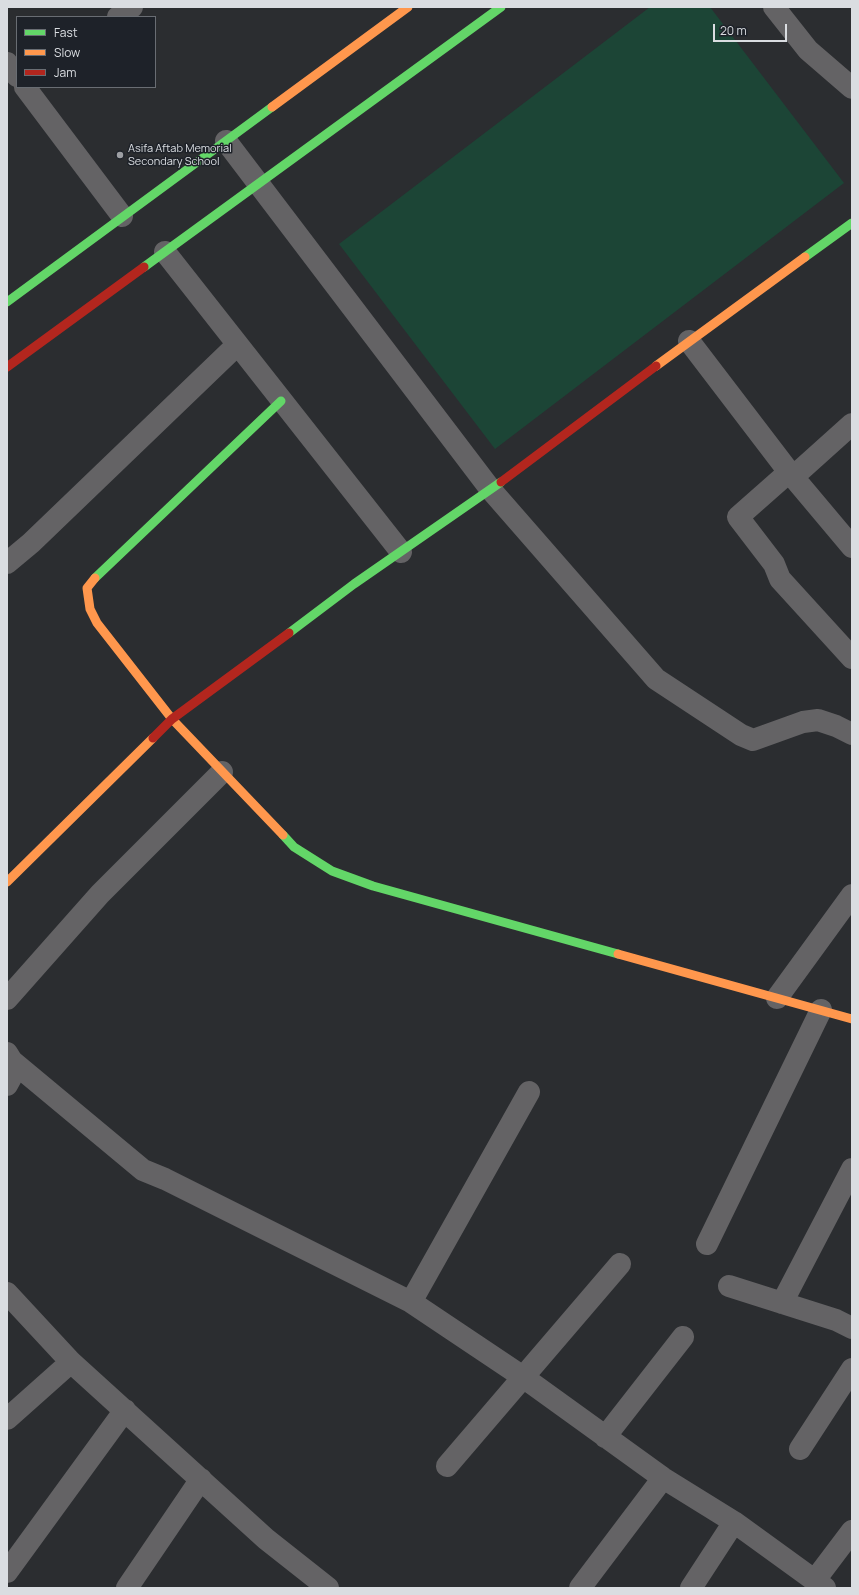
<!DOCTYPE html>
<style>
body{margin:0}
#map{position:relative;width:859px;height:1595px;overflow:hidden;background:#2b2d30;font-family:Manrope,sans-serif}
canvas{display:block}
.frame{position:absolute;inset:0;border:8px solid #dadde1;pointer-events:none}
.legend{position:absolute;left:16px;top:16px;width:140px;height:72px;box-sizing:border-box;background:#1e2229;border:1px solid #696d73;margin:0;padding:5px 7px;list-style:none;font-size:12px;color:#dadde1}
.legend li{display:flex;align-items:center;gap:8px;height:20px}
.legend b{width:20px;border:1px solid #696d73}
.scale{position:absolute;left:713px;top:24px;width:74px;height:18px;box-sizing:border-box;border:2px solid #dadde1;border-top:0;padding-left:5px;font-size:12px;line-height:14px;white-space:nowrap;color:#dadde1;-webkit-text-stroke:3px #1e2229;paint-order:stroke}
</style>
<div id="map">
<canvas width="859" height="1595"></canvas>
<div class="frame"></div>
<ul class="legend">
<li><b style="height:5px;background:#63d668"></b>Fast</li>
<li><b style="height:5px;background:#ff974d"></b>Slow</li>
<li><b style="height:5px;background:#b3261e"></b>Jam</li>
</ul>
<div class="scale">20 m</div>
</div>
<script>
const g = document.querySelector('canvas').getContext('2d');
g.lineJoin = 'round';
function paint(path, color) {
  g.fillStyle = color;
  g.fill(path, 'evenodd');
}
function poly(rows) {
  const path = new Path2D();
  for (const r of rows) {
    path.moveTo(r[0], r[1]);
    for (let i = 2; i < r.length; i += 2) path.lineTo(r[i], r[i + 1]);
  }
  return path;
}
function trace(path, color, width, dash) {
  g.strokeStyle = color;
  g.lineWidth = width;
  g.lineCap = dash ? 'butt' : 'round';
  g.setLineDash(dash || []);
  g.stroke(path);
}
function drawText(font, color, halo, rows, align = 'center') {
  g.font = font + ' Manrope,sans-serif';
  g.lineWidth = 3;
  g.setLineDash([]);
  g.textBaseline = 'middle';
  g.strokeStyle = halo;
  g.fillStyle = color;
  for (const [text, x, y, turn = 0] of rows) {
    g.save();
    g.translate(x, y);
    g.rotate((+turn || 0) * Math.PI / 180);
    g.textAlign = isNaN(turn) ? turn : align;
    if (halo) g.strokeText(text, 0, 0);
    g.fillText(text, 0, 0);
    g.restore();
  }
}
paint(poly([
 [650,7,710,7,844,183,495,449,339,244]
]), '#1c4536');
trace(poly([
 [774,7,808,50,852,88],
 [118,17,132,7],
 [7,63,17,76],
 [25,87,122,216],
 [226,141,491,490,656,679,741,735,753,740,803,722,818,720,836,726,852,734],
 [165,252,401,552],
 [689,341,789,472,852,547],
 [789,472,738,517,774,564,780,579,852,658],
 [793,477,852,424],
 [7,563,31,543,237,345],
 [777,998,852,895],
 [7,999,100,894,222,772],
 [7,1053,12,1061,13,1074,7,1085],
 [12,1061,143,1170,165,1179,411,1302,523,1377,663,1478,734,1522,825,1588],
 [707,1244,821,1010],
 [729,1286,836,1320,852,1328],
 [7,1293,71,1362,266,1539,328,1588],
 [411,1302,529,1092],
 [782,1303,852,1169],
 [7,1419,71,1362],
 [605,1437,683,1337],
 [800,1449,852,1369],
 [447,1466,620,1264],
 [7,1572,125,1410],
 [815,1580,852,1531],
 [127,1588,201,1479],
 [580,1588,663,1478],
 [691,1588,734,1522]
]), '#646365', 22);
trace(poly([
 [805,257,852,223],
 [144,267,501,7],
 [7,302,272,107],
 [95,578,281,401],
 [289,633,354,584,501,482],
 [283,835,294,847,332,871,373,886,618,954]
]), '#63d668', 9);
trace(poly([
 [272,107,408,7],
 [656,366,805,257],
 [95,578,87,588,90,609,97,623,172,719,283,835],
 [7,882,153,738],
 [618,954,852,1019]
]), '#ff974d', 9);
trace(poly([
 [7,367,144,267],
 [501,482,656,366],
 [153,738,172,719,289,633]
]), '#b3261e', 9);
for (const [x, y, r, color] of [
 [120,155,4,"#9d9fa3"]
]) {
  const dot = new Path2D();
  dot.arc(x, y, r, 0, 2 * Math.PI);
  g.fillStyle = color;
  g.fill(dot);
  trace(dot, '#1e2229', 1.5);
}
drawText('11px', '#dadde1', '#1e2229', [
 ["Asifa Aftab Memorial",128,149],
 ["Secondary School",128,162]
], 'left');
</script>
